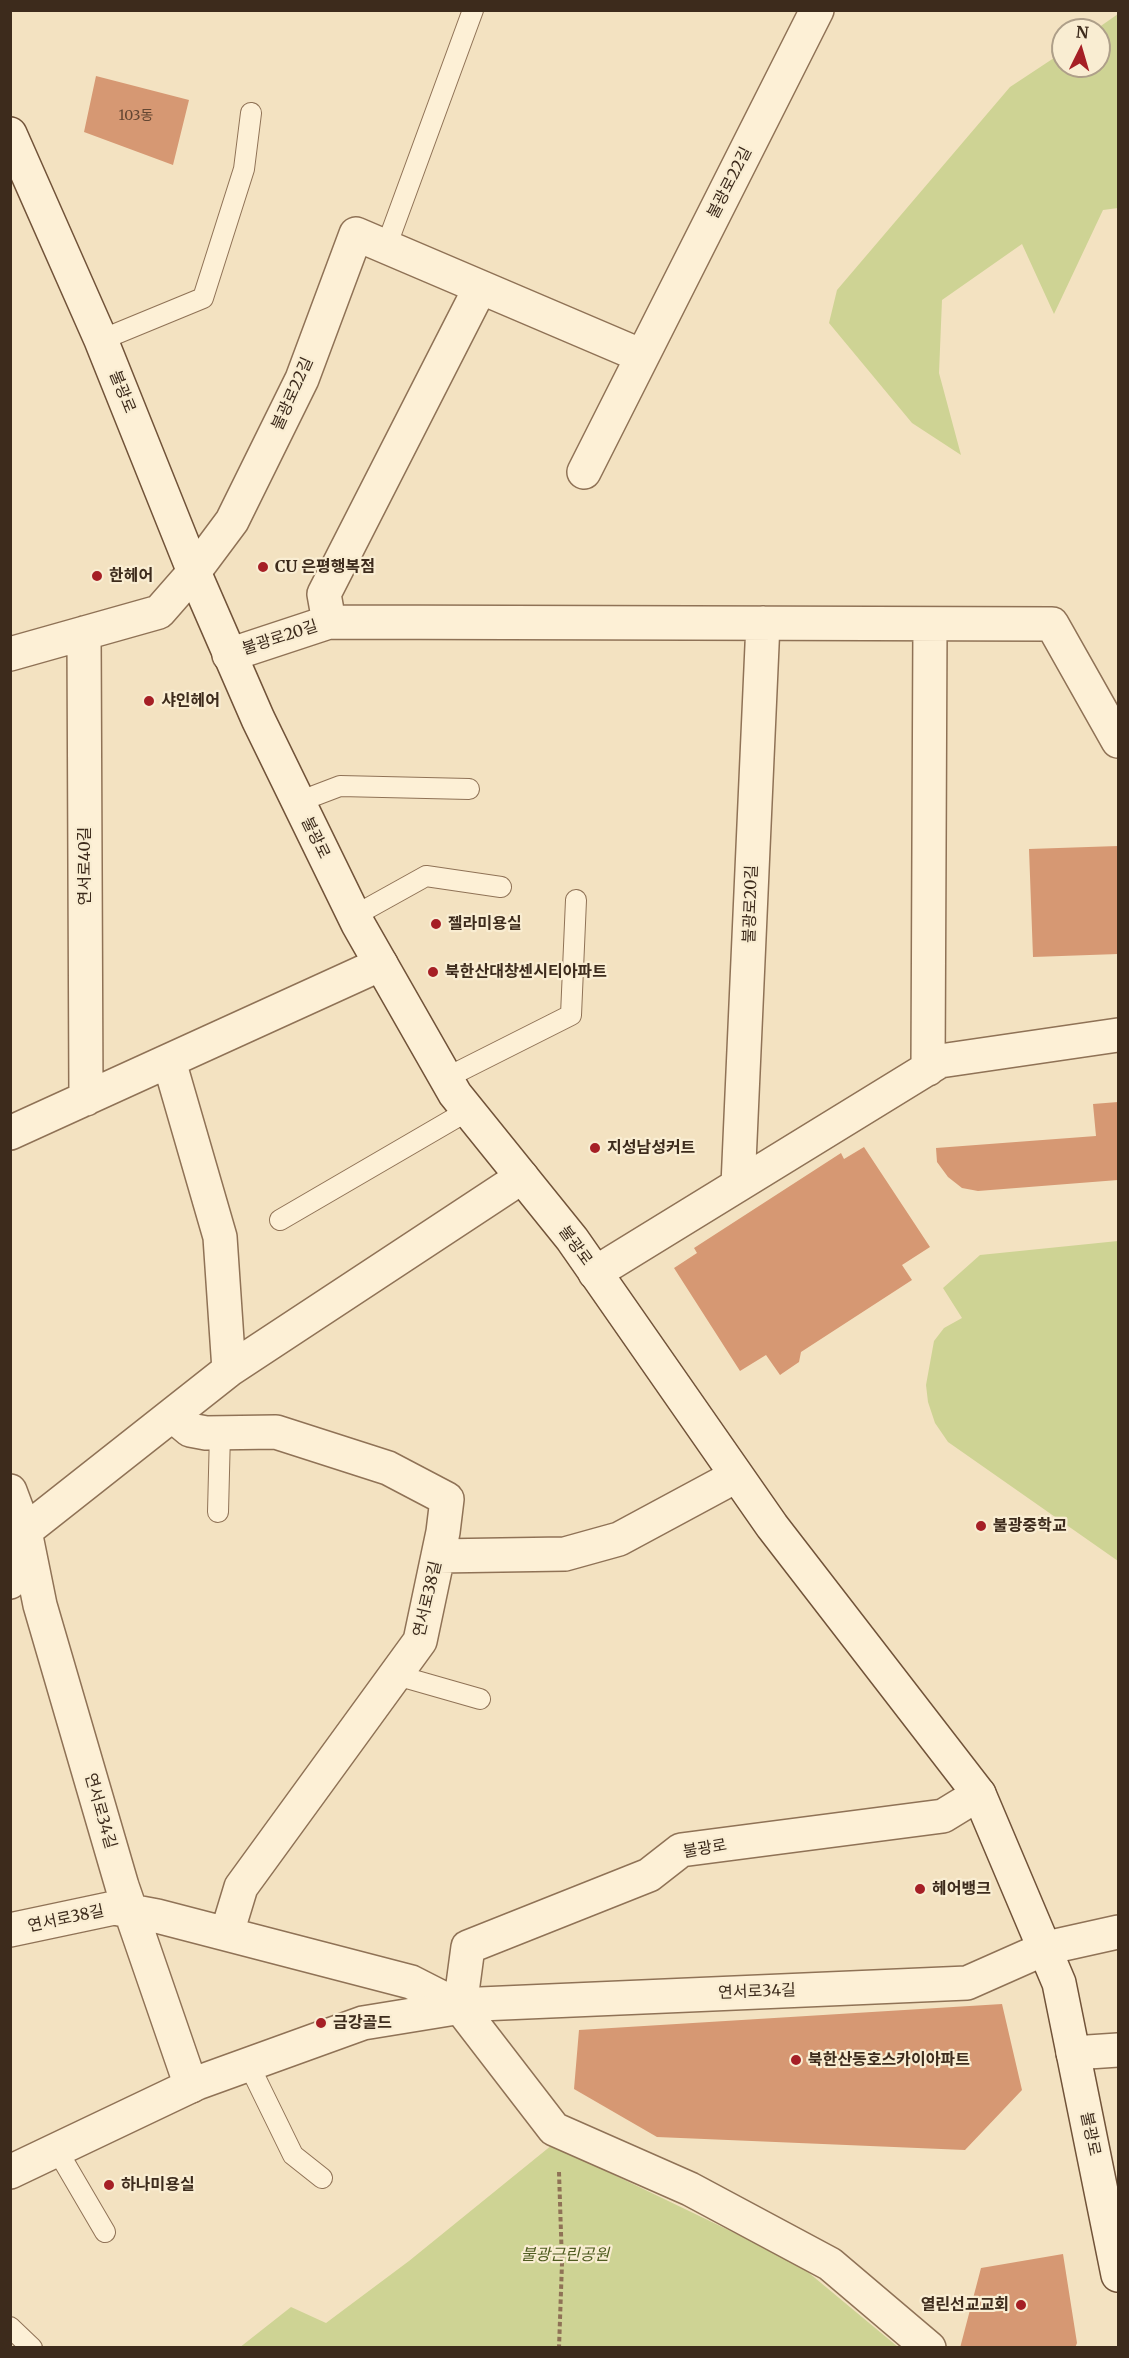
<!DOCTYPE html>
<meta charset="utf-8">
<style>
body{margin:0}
#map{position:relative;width:1129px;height:2358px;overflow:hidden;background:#f3e2c1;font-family:Merriweather,serif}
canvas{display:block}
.frame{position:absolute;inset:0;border:12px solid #3d2b1c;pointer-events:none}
.north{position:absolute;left:1051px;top:18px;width:60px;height:60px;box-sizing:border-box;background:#f9edd2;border:2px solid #ae9f89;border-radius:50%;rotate:5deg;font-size:16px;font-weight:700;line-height:24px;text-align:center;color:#3d2b1c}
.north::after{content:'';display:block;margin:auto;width:21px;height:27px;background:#a51f25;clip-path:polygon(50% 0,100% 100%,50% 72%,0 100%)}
</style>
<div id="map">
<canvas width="1129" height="2358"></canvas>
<div class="frame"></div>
<div class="north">N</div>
</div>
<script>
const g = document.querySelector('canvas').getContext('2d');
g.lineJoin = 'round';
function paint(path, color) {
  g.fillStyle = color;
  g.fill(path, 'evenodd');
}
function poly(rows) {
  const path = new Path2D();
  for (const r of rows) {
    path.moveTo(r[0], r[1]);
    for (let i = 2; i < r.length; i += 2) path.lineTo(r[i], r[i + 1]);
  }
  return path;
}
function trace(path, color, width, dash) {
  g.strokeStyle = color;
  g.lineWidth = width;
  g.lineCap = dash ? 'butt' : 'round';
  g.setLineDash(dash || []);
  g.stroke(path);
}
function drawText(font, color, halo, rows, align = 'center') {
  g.font = font + ' Merriweather,"Noto Sans KR",serif';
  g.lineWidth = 4.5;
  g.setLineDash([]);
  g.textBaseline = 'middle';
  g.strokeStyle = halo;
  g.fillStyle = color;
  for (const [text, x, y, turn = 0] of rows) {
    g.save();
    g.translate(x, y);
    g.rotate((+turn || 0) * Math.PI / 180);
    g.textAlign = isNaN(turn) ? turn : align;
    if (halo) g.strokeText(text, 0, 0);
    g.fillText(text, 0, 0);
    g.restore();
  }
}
paint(poly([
 [1118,14,1118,208,1103,210,1054,314,1022,244,942,300,939,373,961,455,912,423,829,323,837,290,1010,87,1063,52,1063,66,1099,66,1099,30,1095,30],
 [1118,1241,1118,1561,948,1442,935,1423,928,1402,926,1385,934,1341,944,1328,962,1318,943,1288,980,1255],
 [552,2145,797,2263,898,2347,239,2348,291,2307,326,2323,409,2261]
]), '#ced394');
paint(poly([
 [96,76,189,100,173,165,84,132],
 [1118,846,1118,954,1033,957,1029,849],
 [1118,1102,1118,1180,978,1191,962,1188,948,1177,937,1162,936,1148,1096,1136,1093,1104],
 [864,1147,930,1247,902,1265,912,1280,801,1352,799,1362,780,1375,766,1355,740,1371,674,1268,697,1253,694,1248,841,1153,844,1159],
 [1002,2004,1022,2090,965,2150,657,2137,574,2089,579,2030],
 [1063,2254,1077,2343,1075,2348,960,2348,981,2268]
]), '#d69873');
const service = poly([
 [386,247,473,10],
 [101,340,203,298,244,169,251,113],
 [298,802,340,786,469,789],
 [354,916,426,876,501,887],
 [446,1078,571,1015,576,900],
 [280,1220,469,1110],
 [218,1512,220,1433],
 [396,1675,480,1699],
 [249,2065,293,2155,322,2178],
 [57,2150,105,2232],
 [10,2327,32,2348]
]);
const minor = poly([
 [584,472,817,10],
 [329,622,324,594,480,288],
 [84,633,86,1099],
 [10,654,159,612,194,572,232,521,302,379,356,234,642,356],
 [229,655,329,622,1052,624,1118,741],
 [169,1061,220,1237,229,1370],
 [928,1069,930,624],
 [10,1133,381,964],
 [738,1185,763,623],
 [595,1273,940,1061,1118,1035],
 [172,1415,190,1430,206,1433,276,1432,388,1468,447,1499,443,1532,420,1641,241,1887,227,1933],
 [10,1491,25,1531,40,1605,122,1886,191,2086],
 [438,1556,565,1554,619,1539,736,1476],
 [10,1582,25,1531,172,1415,229,1370,522,1177],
 [10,1930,114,1908,157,1916,411,1982,460,2007,554,2129,690,2189,830,2264,929,2348],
 [1046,1948,1118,1932],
 [460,2007,468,1947,649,1875,681,1850,943,1816,979,1794],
 [1073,2053,1118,2050]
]);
const tertiary = poly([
 [10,2172,197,2083,363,2023,480,2004,967,1983,1046,1948]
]);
const secondary = poly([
 [10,134,101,340,194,572,258,719,358,924,455,1094,572,1239,772,1526,979,1794,1059,1983,1118,2275]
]);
trace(service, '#8f7256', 22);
trace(minor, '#8f7256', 36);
trace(tertiary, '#8f7256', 36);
trace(secondary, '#715339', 36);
trace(poly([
 [559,2172,562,2263,559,2348]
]), '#8f7256', 4, [4.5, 3]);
trace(service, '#fdf0d6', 20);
trace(minor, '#fdf0d6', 33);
trace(tertiary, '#fdf0d6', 33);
trace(secondary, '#fdf0d6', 33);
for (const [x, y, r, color] of [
 [263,567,6,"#a51f25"],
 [97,576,6,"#a51f25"],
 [149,701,6,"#a51f25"],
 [436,924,6,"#a51f25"],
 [433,972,6,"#a51f25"],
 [595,1148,6,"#a51f25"],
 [981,1526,6,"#a51f25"],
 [920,1889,6,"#a51f25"],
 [321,2023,6,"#a51f25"],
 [796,2060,6,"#a51f25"],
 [109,2185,6,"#a51f25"],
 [1021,2305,6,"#a51f25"]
]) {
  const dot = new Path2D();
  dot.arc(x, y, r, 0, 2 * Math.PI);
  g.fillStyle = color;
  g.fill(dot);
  trace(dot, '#f9edd2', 2);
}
drawText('14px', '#634632', null, [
 ["103동",136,116]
]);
drawText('16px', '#3d2b1c', '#f9edd2', [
 ["불광로22길",730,183,-63],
 ["불광로",122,392,68],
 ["불광로22길",293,394,-66],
 ["불광로20길",280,638,-18],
 ["불광로",315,838,64],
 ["연서로40길",85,866,-90],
 ["불광로20길",751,904,-88],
 ["불광로",575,1246,54],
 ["연서로38길",428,1599,-77],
 ["연서로34길",100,1811,74],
 ["불광로",705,1849,-10],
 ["연서로38길",66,1919,-12],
 ["연서로34길",757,1992,-2],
 ["불광로",1090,2134,78]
]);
drawText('bold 16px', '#3d2b1c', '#f9edd2', [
 ["CU 은평행복점",275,567],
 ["한헤어",109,576],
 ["샤인헤어",161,701],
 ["젤라미용실",448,924],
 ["북한산대창센시티아파트",445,972],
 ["지성남성커트",607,1148],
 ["불광중학교",993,1526],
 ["헤어뱅크",932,1889],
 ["금강골드",333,2023],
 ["북한산동호스카이아파트",808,2060],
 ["하나미용실",121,2185],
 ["열린선교교회",1009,2305,"right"]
], 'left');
drawText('italic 16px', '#4f5c20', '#f9edd2', [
 ["불광근린공원",565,2255]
]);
</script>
